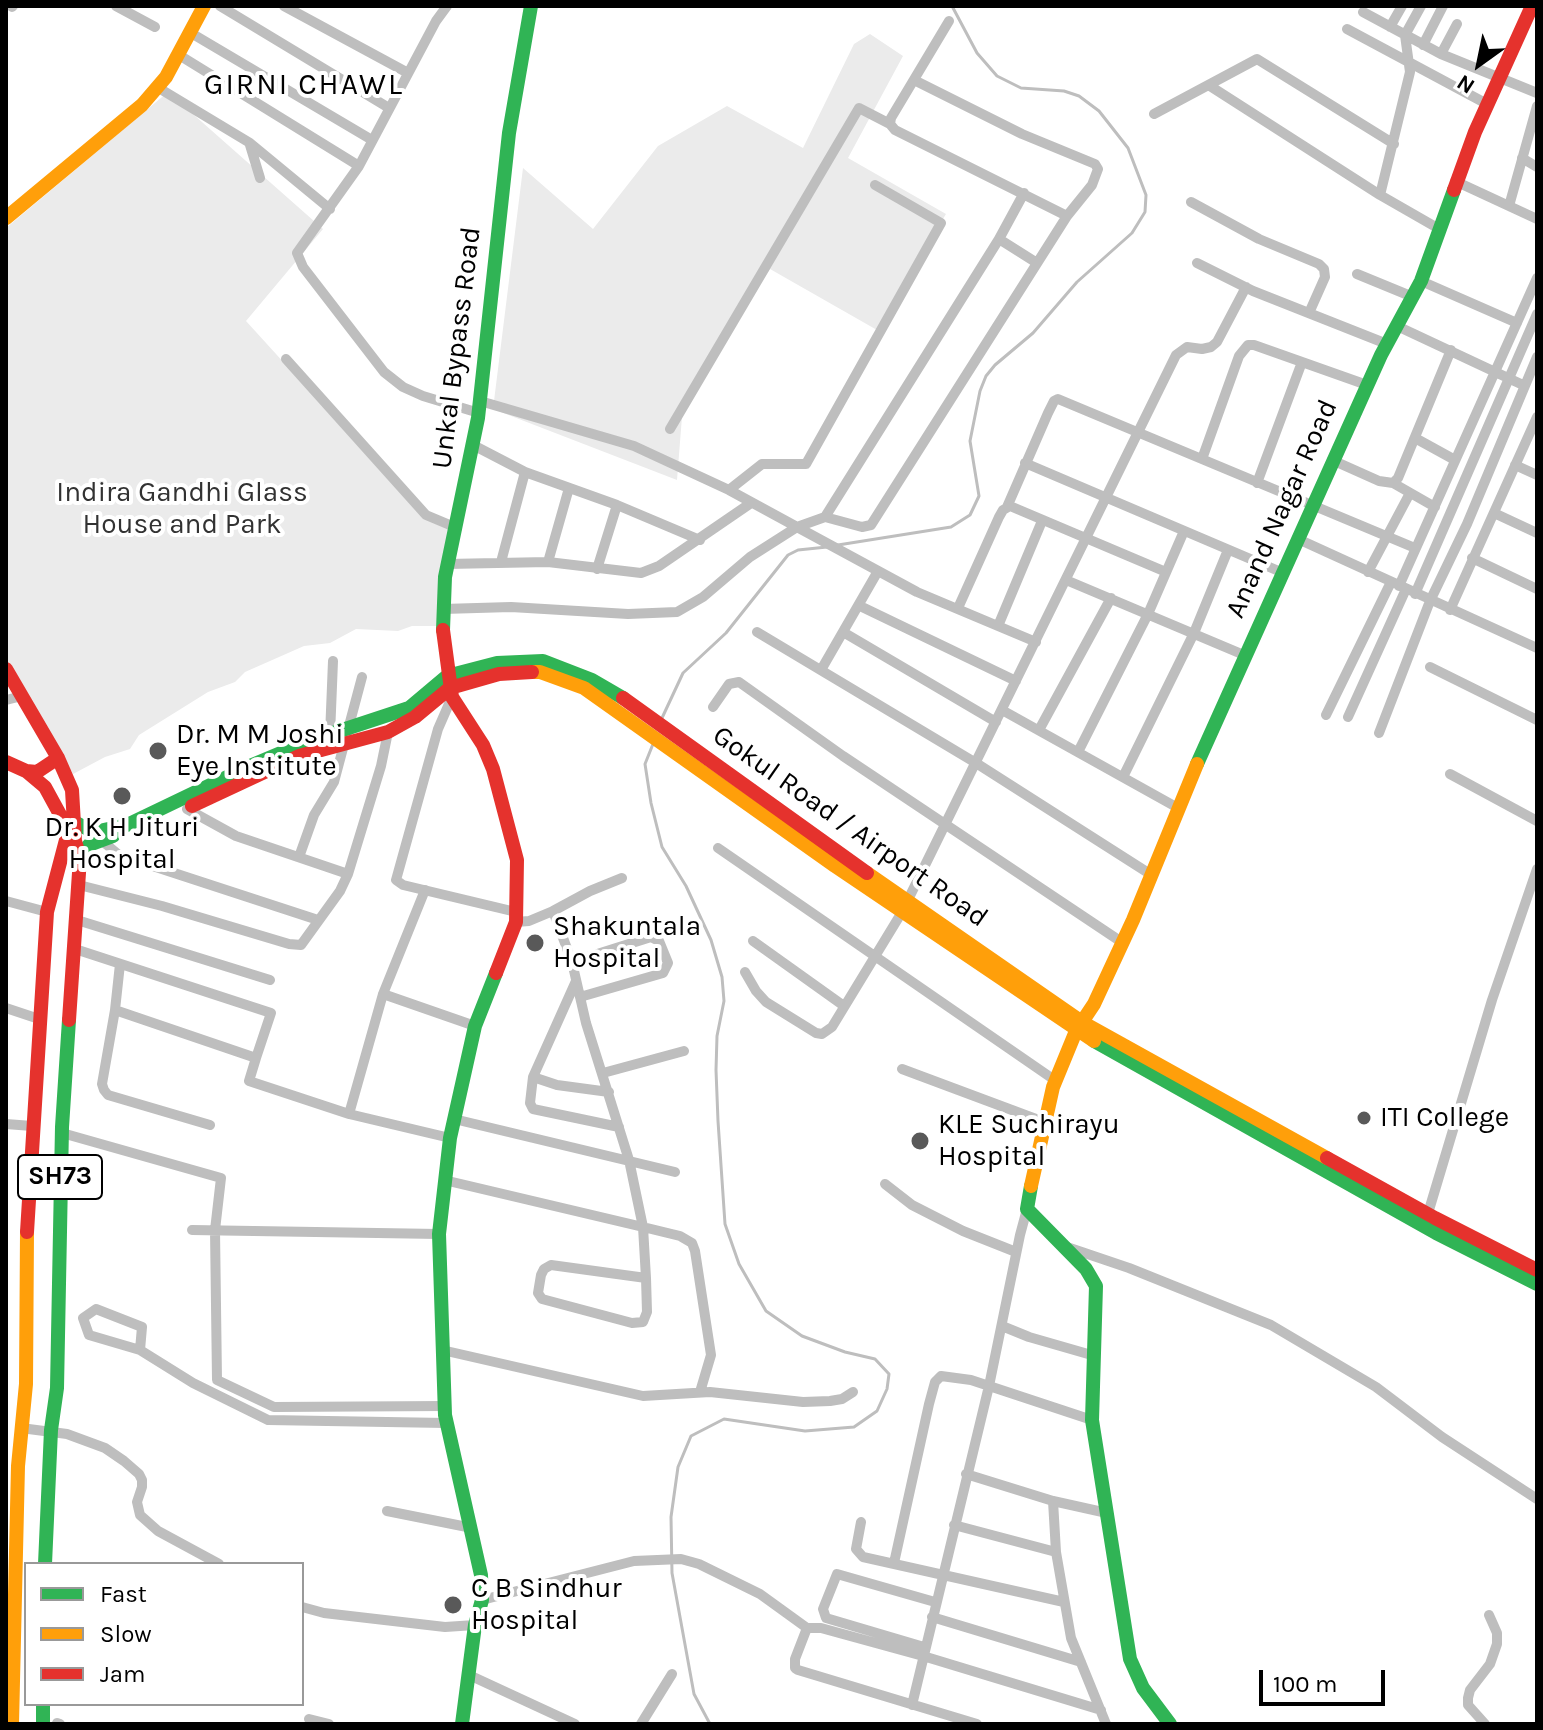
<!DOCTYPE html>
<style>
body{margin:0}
#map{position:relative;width:1543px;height:1730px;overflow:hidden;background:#fff;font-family:Karla,sans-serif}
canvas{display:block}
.frame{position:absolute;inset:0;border:8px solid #000;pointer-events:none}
.legend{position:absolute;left:24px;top:1562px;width:280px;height:144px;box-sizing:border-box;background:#fff;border:2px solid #999;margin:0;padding:10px 14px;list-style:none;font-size:24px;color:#000}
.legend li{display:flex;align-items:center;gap:16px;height:40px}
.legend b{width:40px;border:2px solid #999}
.north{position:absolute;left:1439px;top:24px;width:80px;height:80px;-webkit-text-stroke:6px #fff;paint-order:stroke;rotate:213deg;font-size:22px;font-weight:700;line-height:32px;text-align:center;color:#000}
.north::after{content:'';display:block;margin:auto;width:28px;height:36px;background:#000;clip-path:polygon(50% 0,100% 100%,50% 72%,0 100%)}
.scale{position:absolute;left:1259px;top:1670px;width:126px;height:36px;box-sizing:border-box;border:4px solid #000;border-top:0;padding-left:10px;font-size:24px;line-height:28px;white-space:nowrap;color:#000;-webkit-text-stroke:6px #fff;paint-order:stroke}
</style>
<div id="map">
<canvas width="1543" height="1730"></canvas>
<div class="frame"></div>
<ul class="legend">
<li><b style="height:10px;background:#30b455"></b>Fast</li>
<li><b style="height:10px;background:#ff9f0a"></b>Slow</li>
<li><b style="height:10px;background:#e5322d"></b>Jam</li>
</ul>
<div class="north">N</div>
<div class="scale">100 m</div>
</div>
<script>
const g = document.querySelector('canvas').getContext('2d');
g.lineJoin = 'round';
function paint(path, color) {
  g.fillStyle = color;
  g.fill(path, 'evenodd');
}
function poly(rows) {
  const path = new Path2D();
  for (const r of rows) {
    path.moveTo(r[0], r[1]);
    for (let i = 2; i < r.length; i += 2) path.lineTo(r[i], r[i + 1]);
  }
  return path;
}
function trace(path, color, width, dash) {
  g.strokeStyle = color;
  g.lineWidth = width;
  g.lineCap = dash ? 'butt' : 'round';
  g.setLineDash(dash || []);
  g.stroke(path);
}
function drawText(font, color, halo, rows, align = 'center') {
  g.font = font + ' Karla,sans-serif';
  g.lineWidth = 8;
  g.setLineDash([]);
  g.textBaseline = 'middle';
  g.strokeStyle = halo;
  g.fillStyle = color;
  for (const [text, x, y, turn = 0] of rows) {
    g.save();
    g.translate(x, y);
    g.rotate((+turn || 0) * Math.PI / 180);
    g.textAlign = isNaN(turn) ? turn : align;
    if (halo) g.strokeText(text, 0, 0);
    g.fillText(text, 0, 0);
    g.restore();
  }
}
paint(poly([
 [870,34,903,56,848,158,946,214,877,330,770,269,683,404,677,480,493,409,523,168,593,229,658,146,727,106,803,148,854,44],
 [168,92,323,229,246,321,427,520,451,528,438,626,412,626,398,631,356,629,330,643,304,646,245,672,235,682,208,692,139,735,130,749,105,757,73,774,6,662,6,228]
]), '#ebebeb');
trace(poly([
 [838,545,951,527,970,515,979,496,970,441,980,391,986,376,995,365,1033,333,1077,282,1132,233,1145,212,1146,195,1128,148,1099,111,1079,96,1064,91,1021,88,997,76,977,53,952,6],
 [662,718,683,673,726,633,788,555,798,550,827,547],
 [653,744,645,764,651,803,662,847,686,886,711,940,722,977,724,1001,717,1036,716,1070,718,1121,725,1224,739,1264,766,1311,802,1336,845,1352,875,1359,889,1374,887,1389,877,1411,854,1427,805,1431,724,1419,691,1436,678,1467,671,1517,672,1573,694,1694,710,1724]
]), '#bebebe', 3);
trace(poly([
 [116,6,155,27],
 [220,6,389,108],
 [284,6,408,73],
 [447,6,436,21,359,166,297,253,303,267,384,372,403,387,423,396,479,413],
 [12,7,13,6],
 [1363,12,1441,54,1537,93],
 [1390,27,1402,6],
 [1347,29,1487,104],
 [191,33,372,140],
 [1423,45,1443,6],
 [1441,54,1457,24],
 [179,55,359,166],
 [914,80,1022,134,1095,164,1098,169,1092,185,1067,216],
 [1210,86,1380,195,1441,230],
 [157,87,250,143,330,209],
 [1154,114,1257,59,1394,144],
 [250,145,260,178],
 [1522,158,1537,167],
 [1455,181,1537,219],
 [1380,195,1410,72,1405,35,1421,6],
 [1191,202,1259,239,1319,264,1324,269,1325,277,1309,313],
 [1509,206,1537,106],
 [999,239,1037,263],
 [1197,263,1253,291,1387,344],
 [1357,274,1413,297],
 [1421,281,1517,323],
 [1397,326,1523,385],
 [286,359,426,515,457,528],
 [480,401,634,446,729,490,797,527,825,517,862,527,871,525,1067,216,895,130,890,124,891,118,949,21],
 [670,429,859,108,890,124],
 [1415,438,1455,460],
 [473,445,525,472,617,505,700,540],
 [1202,459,1239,356,1248,345,1254,345,1367,385],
 [1332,460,1379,481,1393,483,1398,478,1451,350],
 [1025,463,1281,572],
 [1515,465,1537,475],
 [1257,483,1302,362],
 [1393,483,1435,507],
 [729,490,762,464,806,464,941,223,875,185],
 [1007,507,1048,413,1054,401,1058,399,1415,548],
 [1494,513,1537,533],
 [825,517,999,239,1024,193],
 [1298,539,1537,648],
 [1472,558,1537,589],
 [501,562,525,472],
 [548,562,569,488],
 [447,564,548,562,641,573,659,566,751,503],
 [597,569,617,505],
 [1368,572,1410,493],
 [1066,580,1244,655],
 [1399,586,1537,278],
 [1415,594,1537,314],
 [860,606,1016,681],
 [958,608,999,517,1003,510,1010,506,1166,572],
 [443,609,511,607,628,614,677,612,703,597,750,557,797,527,917,592,1036,642],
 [1450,610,1537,417],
 [998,626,1042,521],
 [757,632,976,763,1150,874],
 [843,632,996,722],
 [1430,667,1537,720],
 [821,670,878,571],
 [452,697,438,729,396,880,403,885,516,912],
 [6,700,22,696],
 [713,707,729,684,739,682,843,756,1123,943],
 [1002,710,1178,808],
 [1326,715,1391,582],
 [1348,717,1406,589],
 [1039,730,1111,598],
 [1379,733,1430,601,1467,524,1537,357],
 [330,735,333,661],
 [1078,752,1148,614,1184,531],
 [1450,774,1537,821],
 [1123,777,1194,633,1228,550],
 [187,809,236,836,348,874],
 [101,840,119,855,318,920],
 [718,848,1056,1081],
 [299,857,314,815,334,782,362,677],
 [79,885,162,906,289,944,301,945,340,891,348,874,381,766,388,732],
 [6,901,47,912],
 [553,911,590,891,622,878],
 [77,920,270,980],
 [516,922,529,921,553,911,572,962,586,1023,629,1160,643,1227,680,1236,692,1243,695,1251,711,1355,700,1392],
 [753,941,844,1006],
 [75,949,271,1013,256,1058],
 [572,962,651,937,659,941,668,963,663,973,580,997],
 [120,964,115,1010,256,1058,249,1081,349,1114,450,1138],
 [745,972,756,991,766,1002,816,1033,822,1034,832,1027,902,912,1176,355,1187,347,1202,349,1211,347,1217,342,1246,287],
 [383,994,475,1026],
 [6,1008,39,1019],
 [115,1010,102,1084,104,1090,108,1095,210,1125],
 [902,1069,1044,1122],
 [603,1073,684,1051],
 [533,1077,576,981],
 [609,1092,557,1085,533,1077,530,1103,533,1109,619,1127],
 [349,1114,383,994,425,890],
 [454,1119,675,1172],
 [6,1124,32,1126],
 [62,1133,221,1178,215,1230,217,1380,274,1407,445,1406],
 [444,1180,643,1227,646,1278,647,1312,643,1322,632,1323,542,1299,538,1293,541,1275,544,1269,551,1265,646,1278],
 [885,1184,912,1205,963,1231,1016,1252],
 [1426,1220,1492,1000,1537,869],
 [192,1230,439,1234],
 [1064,1246,1129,1268,1271,1325,1376,1387,1442,1437,1537,1499],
 [1002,1326,1029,1337,1095,1356],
 [140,1350,142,1327,96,1309,83,1318,89,1335,140,1350,193,1383,268,1420,446,1423],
 [442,1350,643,1396,710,1392,803,1402,830,1401,842,1399,853,1392],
 [21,1428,67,1434,105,1448,124,1461,139,1474,142,1480,142,1487,137,1502,140,1515,158,1531,219,1564],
 [966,1474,1053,1501,1107,1513],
 [1053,1501,1056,1552,1071,1638,1106,1724],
 [387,1511,472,1528],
 [861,1522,856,1549,863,1557,1064,1602],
 [954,1525,1056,1552],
 [894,1563,929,1404,935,1382,941,1376,971,1380,1092,1420],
 [482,1600,634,1561,681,1559,699,1564,760,1594,807,1628],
 [302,1607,324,1613,445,1627,475,1625],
 [932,1617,1081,1662],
 [924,1647,826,1618,823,1609,837,1574,935,1602],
 [469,1675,575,1724],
 [912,1705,989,1386,1020,1235,1027,1209],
 [309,1719,329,1724],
 [57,1723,60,1724],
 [641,1724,672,1674],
 [977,1724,798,1670,795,1668,795,1659,807,1628,821,1628,923,1656,1101,1710],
 [1485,1724,1468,1705,1468,1698,1470,1690,1490,1664,1497,1644,1497,1633,1489,1615]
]), '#bebebe', 10);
trace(poly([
 [443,630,445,577,478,418,509,133,531,6],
 [1197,764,1381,355,1421,281,1454,190],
 [74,822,94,832,127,825,250,766,312,740,409,708,447,676,497,663,543,661,592,680,623,698],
 [80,858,89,845,113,836],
 [1094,1041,1436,1233,1537,1284],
 [1031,1186,1027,1209,1086,1269,1096,1286,1092,1420,1130,1659,1143,1688,1170,1724],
 [45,1564,51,1430,57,1388,62,1127,69,1020],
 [43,1704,43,1724],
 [462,1724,475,1625,482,1600,481,1575,445,1415,439,1234,450,1138,475,1026,496,973]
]), '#30b455', 14);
trace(poly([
 [6,218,142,105,166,77,204,6],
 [532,672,540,672,584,688,835,866,1094,1041],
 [867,873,1082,1022,1327,1158],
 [1031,1186,1053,1087,1076,1031,1094,1004,1133,920,1197,764],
 [12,1724,18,1466,26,1384,27,1232]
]), '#ff9f0a', 14);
trace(poly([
 [1454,190,1475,132,1532,6],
 [443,630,452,697,483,745,493,769,517,860,516,922,496,973],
 [6,669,58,758,72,790,75,841,80,858,69,1020],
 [623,698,867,873],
 [6,762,26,771,45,787,63,820,67,836,47,912,27,1232],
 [26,771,37,772,58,758],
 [192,806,299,756,388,732,415,717,450,688,499,674,532,672],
 [1327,1158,1435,1218,1537,1270]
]), '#e5322d', 14);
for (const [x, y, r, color] of [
 [158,751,10,"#595959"],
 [122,796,10,"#595959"],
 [535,943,10,"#595959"],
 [1364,1118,8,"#595959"],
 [920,1141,10,"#595959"],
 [453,1605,10,"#595959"]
]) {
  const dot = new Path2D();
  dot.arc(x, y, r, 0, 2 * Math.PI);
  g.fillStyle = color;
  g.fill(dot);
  trace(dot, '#fff', 3);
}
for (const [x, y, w] of [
 [60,1177,84]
]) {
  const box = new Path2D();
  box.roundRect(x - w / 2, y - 22, w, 44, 6);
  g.fillStyle = '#fff';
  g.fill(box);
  trace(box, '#000', 2);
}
drawText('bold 26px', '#000', null, [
 ["SH73",60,1177]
]);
drawText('28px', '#000', '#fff', [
 ["Unkal Bypass Road",457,348,-83],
 ["Anand Nagar Road",1282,509,-66],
 ["Gokul Road / Airport Road",850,827,35]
]);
drawText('28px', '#323232', '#fff', [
 ["Indira Gandhi Glass",182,493],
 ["House and Park",182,525]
]);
drawText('28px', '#000', '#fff', [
 ["Dr. M M Joshi",176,735],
 ["Eye Institute",176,767],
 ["Dr. K H Jituri",122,828,"center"],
 ["Hospital",122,860,"center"],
 ["Shakuntala",553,927],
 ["Hospital",553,959],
 ["ITI College",1380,1118],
 ["KLE Suchirayu",938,1125],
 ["Hospital",938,1157],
 ["C B Sindhur",471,1589],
 ["Hospital",471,1621]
], 'left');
g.letterSpacing = '2px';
drawText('30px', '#000', '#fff', [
 ["GIRNI CHAWL",304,85]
]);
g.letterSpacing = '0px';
</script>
